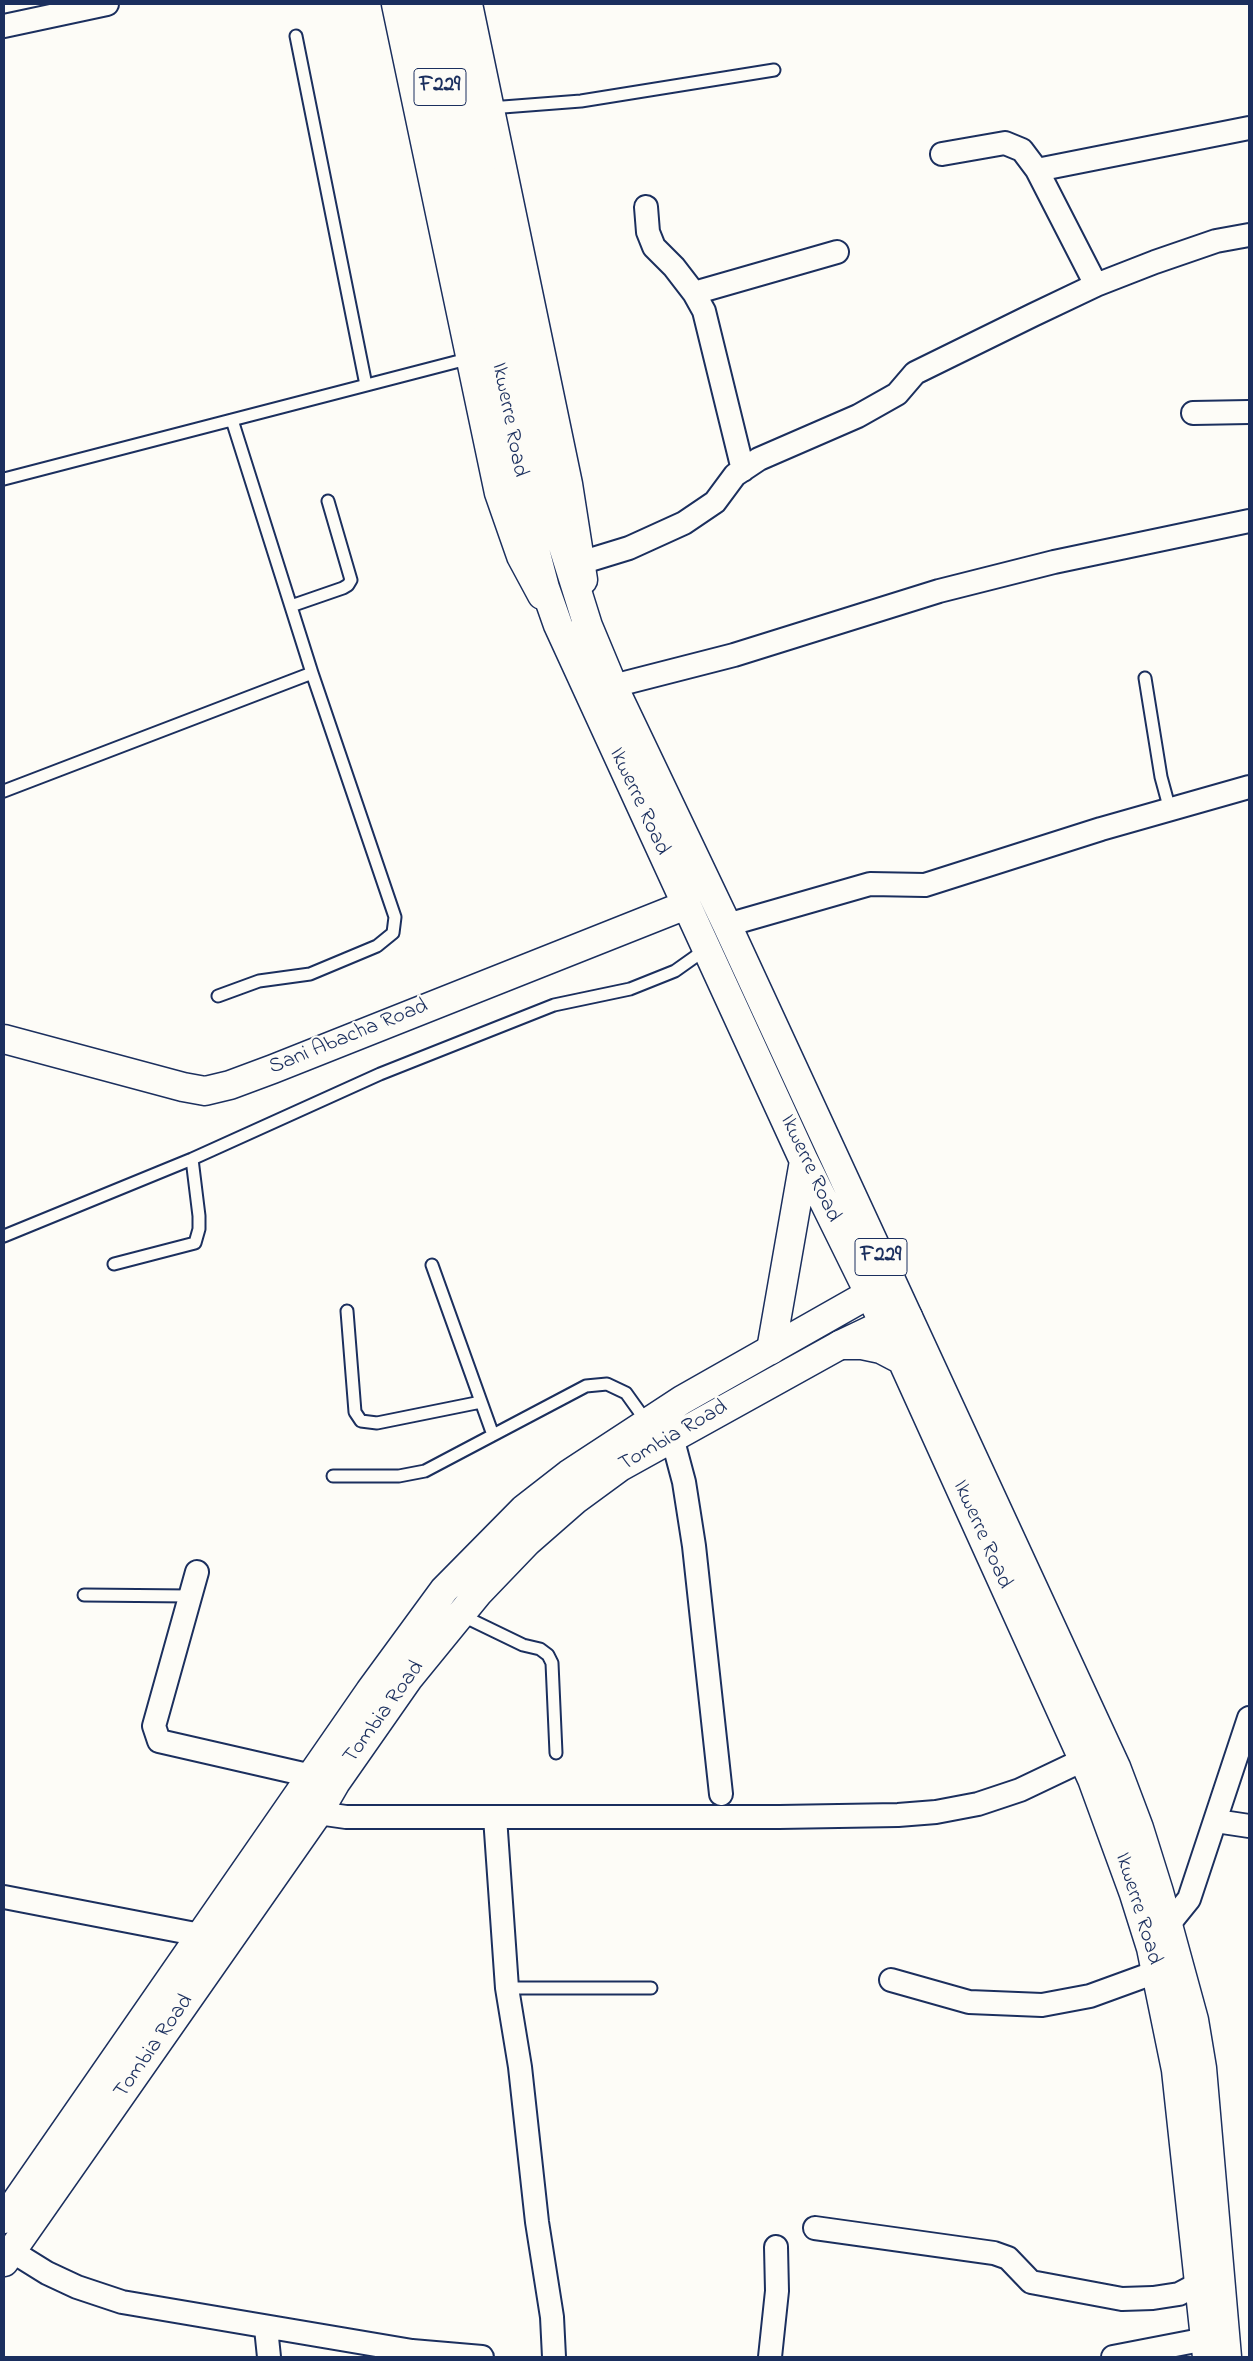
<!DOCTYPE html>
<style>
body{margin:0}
#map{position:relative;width:1253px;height:2361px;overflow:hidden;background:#fdfcf7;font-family:"Indie Flower",sans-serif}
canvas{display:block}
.frame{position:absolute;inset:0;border:5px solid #1b2f5e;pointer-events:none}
</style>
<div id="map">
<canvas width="1253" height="2361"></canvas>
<div class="frame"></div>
</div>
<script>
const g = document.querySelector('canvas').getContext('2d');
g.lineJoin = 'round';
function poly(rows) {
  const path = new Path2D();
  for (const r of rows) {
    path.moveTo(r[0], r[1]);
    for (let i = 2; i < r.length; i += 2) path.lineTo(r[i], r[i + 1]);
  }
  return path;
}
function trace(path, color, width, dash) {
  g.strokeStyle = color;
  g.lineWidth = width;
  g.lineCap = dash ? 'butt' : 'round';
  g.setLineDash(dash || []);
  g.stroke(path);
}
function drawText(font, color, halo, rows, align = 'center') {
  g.font = font + ' "Indie Flower",sans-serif';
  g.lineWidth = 4.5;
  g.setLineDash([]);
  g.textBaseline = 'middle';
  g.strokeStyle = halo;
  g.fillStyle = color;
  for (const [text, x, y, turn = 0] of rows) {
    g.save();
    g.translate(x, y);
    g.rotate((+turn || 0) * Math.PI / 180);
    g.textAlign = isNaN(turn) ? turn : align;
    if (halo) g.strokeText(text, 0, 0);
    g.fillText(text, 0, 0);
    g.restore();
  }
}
const service = poly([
 [296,36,366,385],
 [490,108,581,101,774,70],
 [4,479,471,358],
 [291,606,343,588,348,585,351,580,328,501],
 [1145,678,1161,777,1170,810],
 [4,791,312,673],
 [218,996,259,981,310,974,377,946,393,933,395,917,312,673,232,420],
 [4,1236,192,1159,380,1074,554,1005,630,989,675,971,706,949],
 [114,1264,195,1243,199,1229,199,1216,192,1159],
 [432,1265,493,1435],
 [347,1311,355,1412,361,1421,377,1423,481,1402],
 [333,1476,399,1476,425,1471,586,1386,607,1384,626,1393,646,1421],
 [84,1595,190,1596],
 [461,1615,523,1645,540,1649,548,1655,552,1663,556,1753],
 [507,1988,651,1988]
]);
const minor = poly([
 [4,26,107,4],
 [942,154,1005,143,1022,150,1037,170,1096,285],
 [1037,170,1249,128],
 [646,207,648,232,654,247,674,267,694,293,704,311,743,470],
 [694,293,837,252],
 [1193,413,1249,412],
 [580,563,629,548,684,523,715,502,735,475,759,459,858,416,897,394,915,373,1033,315,1096,285,1155,262,1216,241,1249,235],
 [613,686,734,655,939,591,1054,562,1249,521],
 [727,925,870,884,925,885,1101,829,1249,787],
 [672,1437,684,1482,694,1546,721,1794],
 [197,1572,154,1726,159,1741,325,1779],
 [304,1808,318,1813,346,1817,779,1817,898,1815,936,1812,978,1804,1020,1790,1083,1760],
 [495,1817,507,1988,520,2067,537,2222,552,2317,554,2357],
 [1216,1821,1249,1826],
 [4,1897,216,1938],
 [1154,1929,1168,1925,1189,1899,1249,1718],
 [891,1980,969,2002,1042,2005,1090,1996,1156,1972],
 [815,2228,994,2253,1008,2258,1031,2282,1122,2299,1153,2298,1179,2294,1198,2284],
 [10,2250,47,2273,77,2287,122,2302,412,2351,482,2357],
 [266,2328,269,2357],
 [770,2357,777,2291,776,2247],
 [1113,2357,1206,2339]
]);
const tertiary = poly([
 [396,4,499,493,521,556,542,595],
 [468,4,568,484,583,580],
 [4,1039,183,1087,205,1091,230,1085,273,1069,686,905]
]);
const secondary = poly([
 [4,2219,370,1691,444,1590,524,1509,569,1474,682,1400,869,1294,891,1283],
 [4,2262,318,1813,336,1782,408,1679,479,1592,527,1542,575,1500,620,1467,840,1345,884,1324,908,1317]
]);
const primary = poly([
 [422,4,533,542,545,588,558,625,804,1161,902,1360,1092,1779,1134,1894,1151,1948,1176,2070,1207,2357],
 [446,4,543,468,558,530,588,626,613,686,727,925,1116,1767,1139,1828,1159,1892,1194,2020,1202,2068,1227,2357],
 [840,1345,862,1345,881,1349,902,1360],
 [771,1350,804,1161]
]);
trace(service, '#1b2f5e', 15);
trace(minor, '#1b2f5e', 26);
trace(tertiary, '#1b2f5e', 31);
trace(secondary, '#1b2f5e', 31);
trace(primary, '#1b2f5e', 31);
trace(service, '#fdfcf7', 11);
trace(minor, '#fdfcf7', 22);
trace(tertiary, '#fdfcf7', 28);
trace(secondary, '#fdfcf7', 28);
trace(primary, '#fdfcf7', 28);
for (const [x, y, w] of [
 [440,87,52],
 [881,1257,52]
]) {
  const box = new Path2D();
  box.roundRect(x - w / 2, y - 18.5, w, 37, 4);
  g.fillStyle = '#fdfcf7';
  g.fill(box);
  trace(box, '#1b2f5e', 1);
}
drawText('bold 21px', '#1b2f5e', null, [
 ["F229",440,87],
 ["F229",881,1257]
]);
drawText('22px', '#1b2f5e', '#fdfcf7', [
 ["Ikwerre Road",508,420,79],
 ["Ikwerre Road",638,802,65],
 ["Sani Abacha Road",349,1038,-22],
 ["Ikwerre Road",809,1169,65],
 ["Tombia Road",674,1437,-30],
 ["Ikwerre Road",981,1535,66],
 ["Tombia Road",385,1713,-54],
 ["Ikwerre Road",1137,1909,73],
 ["Tombia Road",155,2047,-55]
]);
</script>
